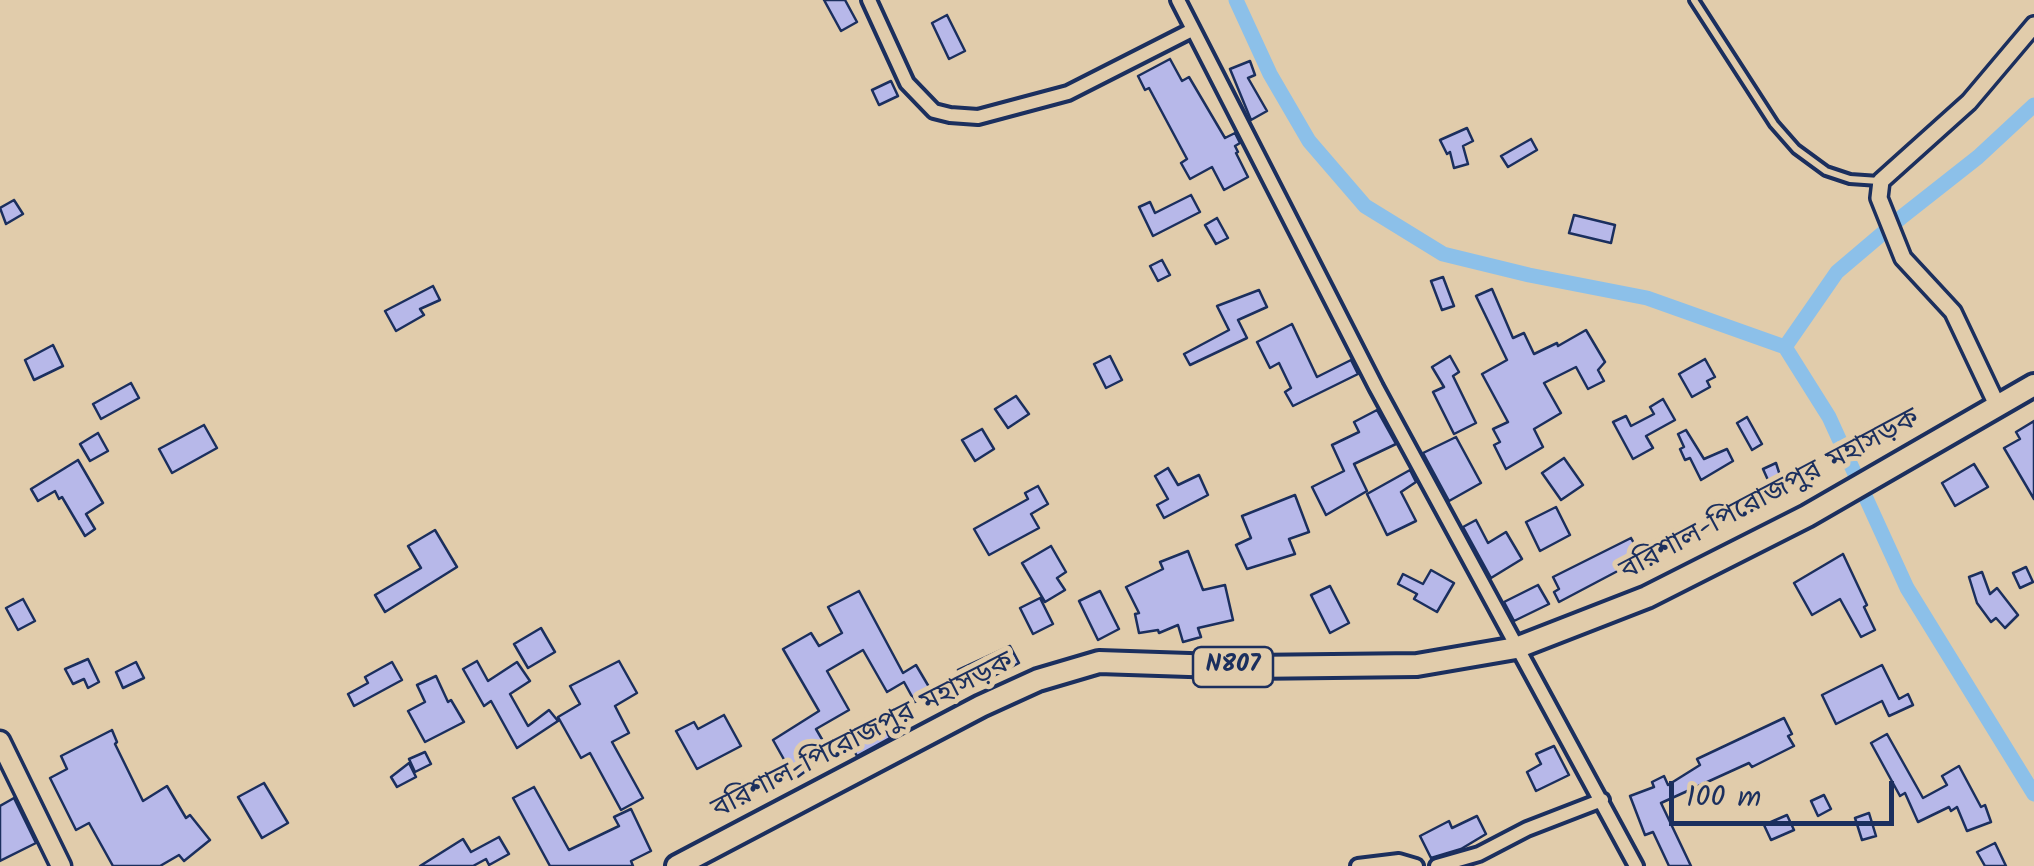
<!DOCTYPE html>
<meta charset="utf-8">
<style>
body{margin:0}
#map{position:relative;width:2034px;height:866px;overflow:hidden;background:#e1ccab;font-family:Kalam,sans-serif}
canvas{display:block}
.scale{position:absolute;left:1669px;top:781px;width:225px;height:45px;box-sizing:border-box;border:5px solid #1b2f5e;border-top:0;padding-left:12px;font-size:30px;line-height:35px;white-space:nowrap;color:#1b2f5e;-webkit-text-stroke:8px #e1ccab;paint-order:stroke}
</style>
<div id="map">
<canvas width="2034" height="866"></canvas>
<div class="scale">100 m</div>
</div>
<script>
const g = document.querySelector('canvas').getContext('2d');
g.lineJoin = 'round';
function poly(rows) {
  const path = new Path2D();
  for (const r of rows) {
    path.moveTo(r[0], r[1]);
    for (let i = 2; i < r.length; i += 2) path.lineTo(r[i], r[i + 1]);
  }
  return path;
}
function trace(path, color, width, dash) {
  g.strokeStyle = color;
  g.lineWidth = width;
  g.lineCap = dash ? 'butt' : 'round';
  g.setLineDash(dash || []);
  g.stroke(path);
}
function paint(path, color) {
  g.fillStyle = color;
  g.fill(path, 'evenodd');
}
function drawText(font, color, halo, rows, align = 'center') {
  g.font = font + ' Kalam,"Noto Sans Bengali",sans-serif';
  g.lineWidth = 10;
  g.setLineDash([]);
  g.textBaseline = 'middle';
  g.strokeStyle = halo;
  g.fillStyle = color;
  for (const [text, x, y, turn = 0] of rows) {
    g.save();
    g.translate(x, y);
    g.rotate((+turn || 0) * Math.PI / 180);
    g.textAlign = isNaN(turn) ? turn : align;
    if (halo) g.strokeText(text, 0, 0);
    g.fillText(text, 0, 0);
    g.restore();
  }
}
trace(poly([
 [1236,0,1270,74,1309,141,1365,206,1443,254,1529,275,1647,298,1785,347,1829,417,1907,588,2034,794],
 [1785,347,1837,272,1903,216,1978,157,2034,105]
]), '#8cc0e9', 15);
const building = poly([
 [824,0,845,0,857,22,841,31,824,0],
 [947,15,965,51,949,59,932,23,947,15],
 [1170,59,1182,81,1189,77,1225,138,1235,133,1240,143,1235,146,1238,152,1236,153,1248,177,1224,190,1212,167,1190,179,1181,163,1187,159,1149,88,1145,90,1138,76,1170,59],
 [1250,61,1255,75,1248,78,1267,111,1251,120,1230,69,1250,61],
 [891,81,898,96,879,105,872,90,891,81],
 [1467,128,1473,141,1463,146,1468,164,1454,168,1450,152,1447,154,1440,140,1467,128],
 [1531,139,1537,150,1508,167,1501,156,1531,139],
 [1191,195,1200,212,1153,236,1139,207,1150,202,1155,213,1191,195],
 [14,200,23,214,6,224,0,208,14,200],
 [1574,215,1615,225,1611,243,1569,233,1574,215],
 [1217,218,1228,238,1216,244,1205,225,1217,218],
 [1162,260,1170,275,1158,281,1150,266,1162,260],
 [1443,277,1454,306,1442,310,1431,281,1443,277],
 [433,286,440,300,420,309,424,315,396,331,385,311,433,286],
 [1492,289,1513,338,1524,333,1534,354,1557,343,1558,346,1586,330,1605,362,1598,370,1604,381,1588,389,1576,367,1544,383,1561,413,1534,429,1543,447,1506,469,1494,445,1500,442,1493,429,1508,422,1482,374,1507,360,1476,296,1492,289],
 [1259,290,1267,307,1238,320,1247,338,1190,365,1184,354,1229,330,1217,306,1259,290],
 [1292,324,1317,377,1351,360,1358,374,1293,406,1285,392,1291,388,1279,363,1270,368,1257,342,1292,324],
 [53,345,63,366,34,380,25,360,53,345],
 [1110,356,1122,380,1106,388,1094,364,1110,356],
 [1450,356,1459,372,1453,376,1476,423,1454,434,1433,392,1444,387,1432,367,1450,356],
 [1705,359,1715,377,1707,381,1710,387,1692,397,1679,374,1705,359],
 [131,383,139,398,101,419,93,404,131,383],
 [1016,396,1029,414,1008,428,995,409,1016,396],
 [1663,399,1675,420,1646,436,1653,448,1633,459,1613,422,1626,416,1631,426,1654,414,1650,407,1663,399],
 [1377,410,1396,444,1354,464,1367,491,1326,515,1312,487,1344,471,1332,445,1359,432,1354,422,1377,410],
 [1747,417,1762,444,1752,450,1737,423,1747,417],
 [2034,421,2034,499,2004,448,2020,439,2016,432,2034,421],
 [204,425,217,448,172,473,159,449,204,425],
 [982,429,994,449,975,461,962,440,982,429],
 [1686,430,1704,459,1727,449,1733,461,1701,480,1690,458,1685,460,1680,449,1684,447,1678,434,1686,430],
 [98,433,108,451,90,461,80,444,98,433],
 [1456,437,1481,483,1449,501,1423,453,1456,437],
 [1564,458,1583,485,1561,500,1542,473,1564,458],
 [78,460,103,503,86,514,95,529,85,536,62,497,59,499,55,491,38,501,31,489,78,460],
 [1776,463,1783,485,1772,489,1763,469,1776,463],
 [1974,464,1988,487,1955,506,1942,483,1974,464],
 [1168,468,1178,485,1199,475,1208,495,1164,518,1157,505,1168,499,1155,476,1168,468],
 [1410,470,1416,482,1401,492,1416,521,1387,535,1367,494,1410,470],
 [1038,486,1048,504,1031,514,1039,528,989,555,974,529,1028,499,1025,493,1038,486],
 [1295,495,1309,532,1289,539,1295,554,1247,569,1236,545,1251,538,1242,516,1295,495],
 [1556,507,1570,535,1540,551,1526,522,1556,507],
 [1476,520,1488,543,1506,532,1522,559,1491,578,1463,527,1476,520],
 [435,530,457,567,385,612,375,595,421,568,408,546,435,530],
 [1631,538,1636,547,1642,544,1648,555,1559,602,1554,592,1559,589,1553,577,1631,538],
 [1051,546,1066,572,1057,578,1065,590,1045,602,1022,563,1051,546],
 [1188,551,1203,590,1225,585,1233,620,1198,628,1201,637,1183,642,1178,625,1159,633,1158,630,1139,633,1135,614,1139,613,1126,587,1163,569,1160,562,1188,551],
 [1843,554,1867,605,1864,607,1875,630,1861,637,1840,599,1812,615,1794,583,1843,554],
 [2026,567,2033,582,2020,588,2013,573,2026,567],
 [1431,570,1454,583,1437,612,1414,599,1417,594,1398,584,1403,574,1423,584,1431,570],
 [1982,572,1990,594,1997,588,2018,615,2005,628,1996,618,1991,622,1977,603,1969,577,1982,572],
 [1538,585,1549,604,1514,621,1504,602,1538,585],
 [1330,586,1349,623,1330,633,1311,595,1330,586],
 [859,591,903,673,916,665,932,692,915,702,904,682,887,692,863,650,827,671,849,710,816,729,830,753,795,779,773,740,819,711,783,649,811,633,819,646,842,633,828,607,859,591],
 [1100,591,1119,629,1098,640,1079,601,1100,591],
 [1040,598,1053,624,1033,634,1020,608,1040,598],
 [23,599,35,621,18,630,6,608,23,599],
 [541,628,555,652,528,668,514,644,541,628],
 [1010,646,1019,663,992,677,989,671,964,683,958,670,1010,646],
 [88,659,99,682,88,688,84,679,73,684,65,669,88,659],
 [477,661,488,681,517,662,530,681,510,694,528,726,549,710,558,721,517,748,491,701,484,706,463,669,477,661],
 [619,661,637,693,615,706,629,733,612,742,643,798,621,810,590,753,581,758,558,717,580,704,570,686,619,661],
 [136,662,144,678,123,688,116,672,136,662],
 [392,662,402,680,354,706,348,694,368,683,365,677,392,662],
 [1882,665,1899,699,1908,694,1913,705,1889,716,1882,701,1836,724,1822,695,1882,665],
 [436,676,448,702,451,700,464,722,425,742,408,711,425,702,417,685,436,676],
 [724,715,741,746,697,769,676,731,694,722,698,729,724,715],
 [1784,718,1792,734,1788,736,1794,746,1752,767,1749,763,1661,803,1691,866,1669,866,1653,832,1645,835,1630,796,1654,787,1652,782,1664,776,1668,785,1700,765,1697,759,1784,718],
 [882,723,890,738,857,756,849,742,882,723],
 [112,730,117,742,115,744,143,801,167,786,186,818,190,815,210,840,184,861,179,855,160,866,113,866,89,823,76,830,50,778,67,769,61,756,112,730],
 [1887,734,1923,798,1947,785,1942,776,1959,766,1981,807,1985,805,1991,822,1967,831,1957,807,1951,811,1949,807,1918,822,1905,793,1900,796,1871,743,1887,734],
 [1554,746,1569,775,1536,791,1527,772,1541,764,1536,754,1554,746],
 [425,752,431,764,415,772,409,759,425,752],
 [409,763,416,777,397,787,391,777,409,763],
 [264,783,288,823,262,838,238,797,264,783],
 [534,787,569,850,619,826,614,817,631,809,651,851,631,861,633,866,550,866,513,798,534,787],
 [1824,795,1831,809,1818,816,1811,801,1824,795],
 [14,798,36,843,0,861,0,806,14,798],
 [1869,813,1876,836,1862,840,1855,818,1869,813],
 [1787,815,1794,830,1771,840,1764,825,1787,815],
 [1477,816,1486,834,1461,849,1431,858,1420,836,1449,821,1452,828,1477,816],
 [499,837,509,854,489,865,486,859,473,866,420,866,463,839,471,852,499,837],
 [1995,843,2006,866,1985,866,1977,852,1995,843]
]);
paint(building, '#b7b8e9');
trace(building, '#1b2f5e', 2.5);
const service = poly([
 [1694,0,1774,124,1796,149,1826,171,1850,179,1879,181]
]);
const minor = poly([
 [869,0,907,83,934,111,950,115,978,117,1068,93,1192,30],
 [1178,0,1376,387,1636,866],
 [1358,866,1399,861,1416,866],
 [1437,866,1479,854,1527,829,1602,800]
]);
const tertiary = poly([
 [1998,407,1953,312,1903,258,1879,198,1881,181,1969,102,2034,25]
]);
const secondary = poly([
 [0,741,61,866]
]);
const trunk = poly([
 [677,866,981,706,1038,680,1099,662,1249,667,1417,665,1516,648,1647,597,1807,516,2034,385]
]);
trace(service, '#1b2f5e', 14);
trace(minor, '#1b2f5e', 20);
trace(tertiary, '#1b2f5e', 22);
trace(secondary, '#1b2f5e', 25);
trace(trunk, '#1b2f5e', 28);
trace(service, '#e1ccab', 6);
trace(minor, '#e1ccab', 12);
trace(tertiary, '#e1ccab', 15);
trace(secondary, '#e1ccab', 18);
trace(trunk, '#e1ccab', 20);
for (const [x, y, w] of [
 [1233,667,80]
]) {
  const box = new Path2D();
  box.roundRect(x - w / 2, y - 20, w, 40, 8);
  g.fillStyle = '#e1ccab';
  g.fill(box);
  trace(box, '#1b2f5e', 2.5);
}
drawText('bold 25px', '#1b2f5e', null, [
 ["N807",1233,667]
]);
drawText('28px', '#1b2f5e', '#e1ccab', [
 ["বরিশাল-পিরোজপুর মহাসড়ক",1771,497,-28],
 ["বরিশাল-পিরোজপুর মহাসড়ক",864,738,-27]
]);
</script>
